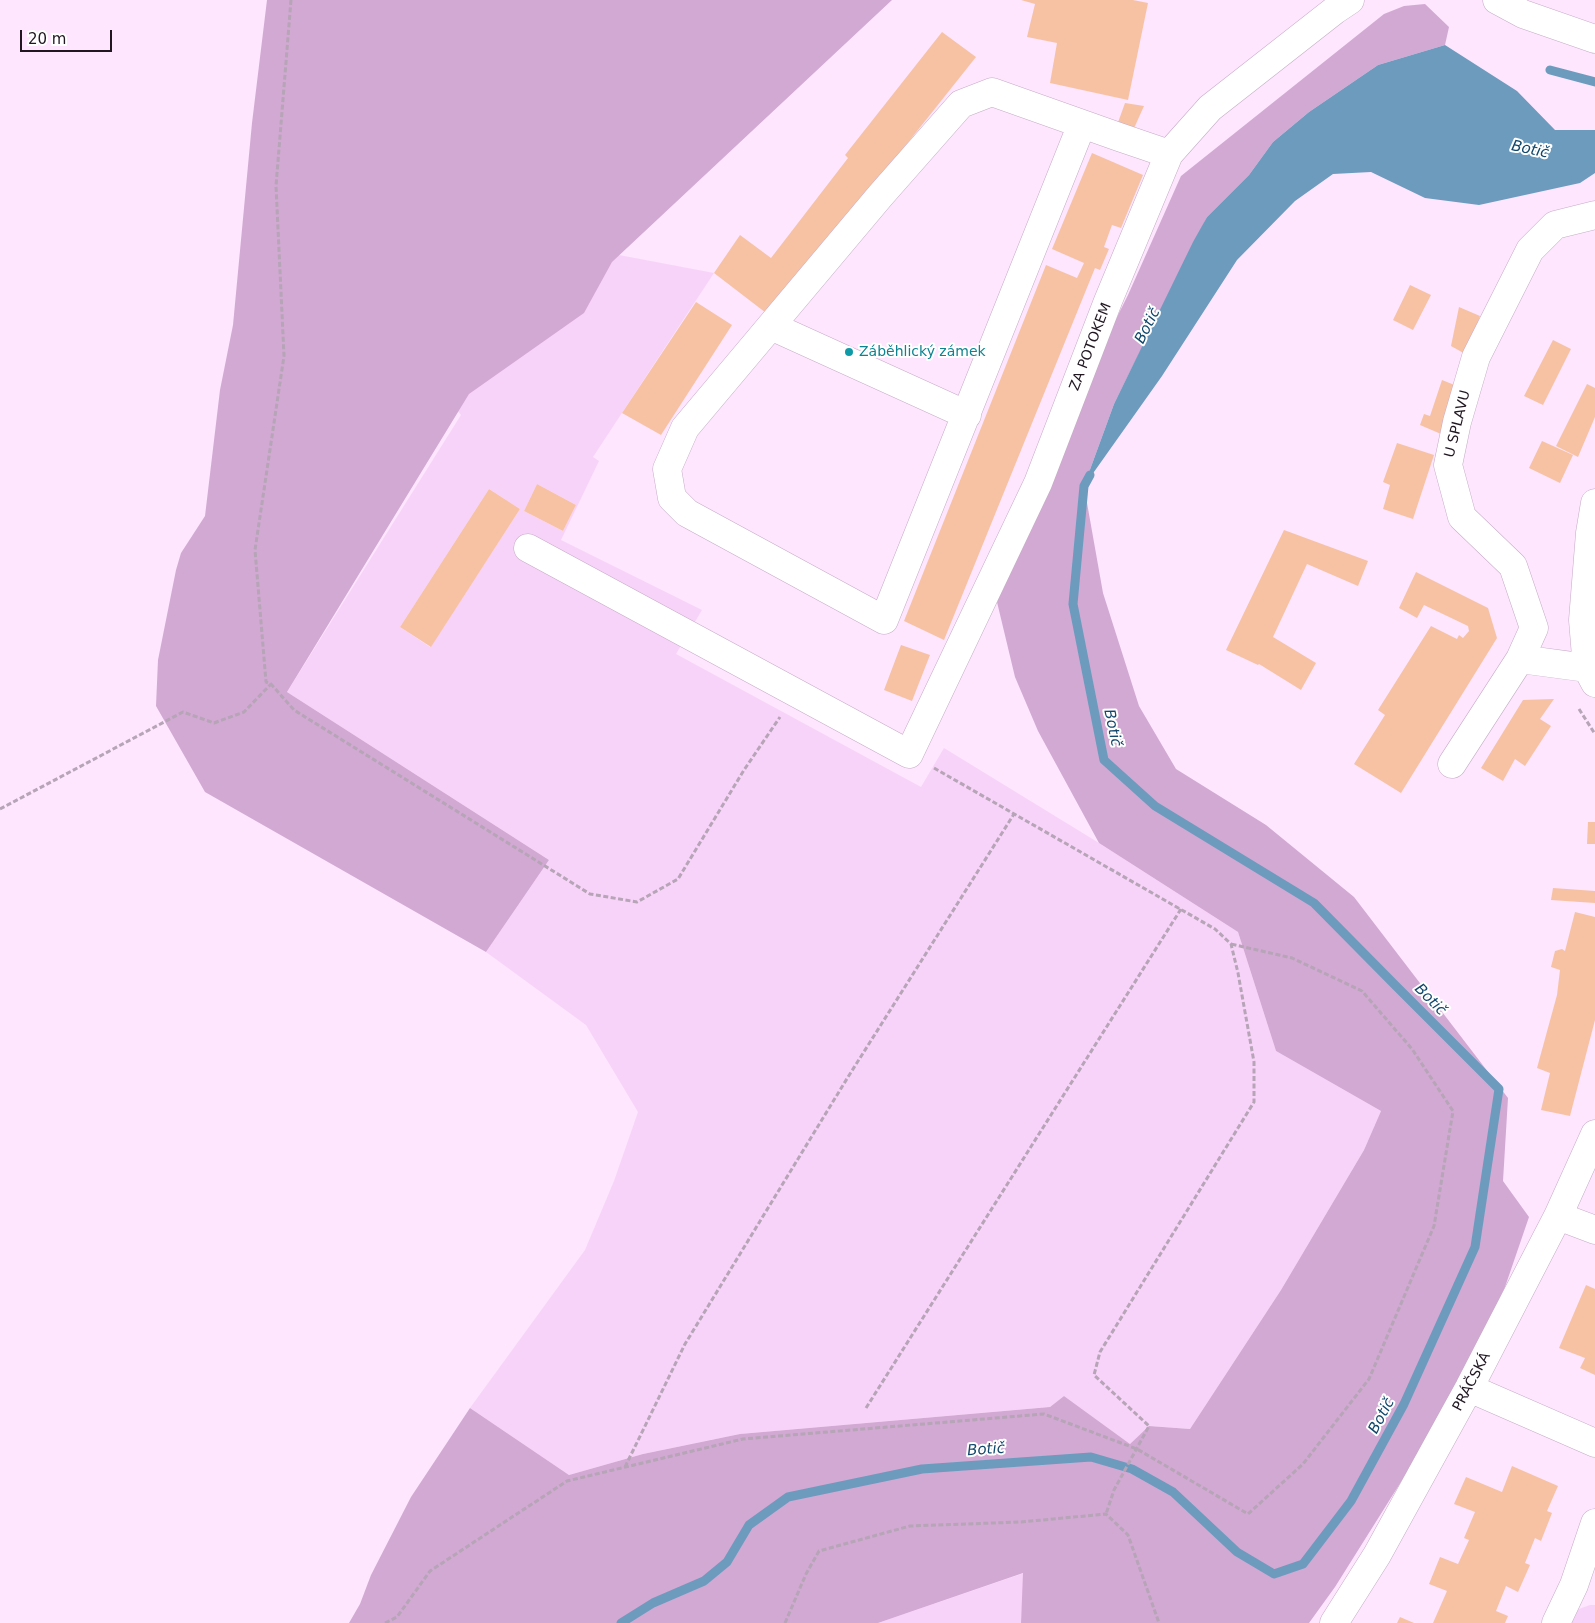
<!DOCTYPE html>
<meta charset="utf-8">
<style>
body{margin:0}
#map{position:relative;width:1595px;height:1623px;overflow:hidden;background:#fde6fe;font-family:"DejaVu Sans",sans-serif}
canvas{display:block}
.scale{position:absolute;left:20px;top:30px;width:92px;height:22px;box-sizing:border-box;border:2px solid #211721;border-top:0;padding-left:6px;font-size:15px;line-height:18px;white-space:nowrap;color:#211721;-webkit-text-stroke:4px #fff;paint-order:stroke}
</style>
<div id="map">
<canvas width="1595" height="1623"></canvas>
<div class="scale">20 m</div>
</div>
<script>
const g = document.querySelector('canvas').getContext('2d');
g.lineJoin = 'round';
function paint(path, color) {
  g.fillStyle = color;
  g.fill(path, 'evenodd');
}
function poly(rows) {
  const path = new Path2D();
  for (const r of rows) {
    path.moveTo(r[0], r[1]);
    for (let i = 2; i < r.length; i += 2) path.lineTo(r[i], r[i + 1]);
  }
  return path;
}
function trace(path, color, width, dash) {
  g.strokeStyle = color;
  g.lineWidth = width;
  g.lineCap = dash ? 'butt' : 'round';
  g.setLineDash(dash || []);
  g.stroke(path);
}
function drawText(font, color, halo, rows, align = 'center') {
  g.font = font + ' "DejaVu Sans",sans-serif';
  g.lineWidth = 4;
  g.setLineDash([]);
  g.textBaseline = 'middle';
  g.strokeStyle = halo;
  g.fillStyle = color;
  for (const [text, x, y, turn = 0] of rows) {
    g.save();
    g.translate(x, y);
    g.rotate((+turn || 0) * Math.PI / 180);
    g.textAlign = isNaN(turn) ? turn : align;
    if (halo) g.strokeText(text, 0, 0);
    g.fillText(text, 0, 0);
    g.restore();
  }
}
paint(poly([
 [286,192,714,273,593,457,599,461,561,540,702,610,676,654,921,787,944,748,1099,843,1238,932,1276,1051,1381,1111,1364,1150,1281,1290,1190,1429,1150,1426,1130,1444,1064,1396,1050,1407,740,1434,643,1454,569,1475,470,1408,585,1250,614,1181,638,1112,586,1025,486,952,549,860,287,692,461,415],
 [537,484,576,505,563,531,524,511],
 [489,489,520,509,430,647,400,627],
 [1024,1573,1021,1623,878,1623],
 [1590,1605,1595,1605,1595,1623,1568,1623,1570,1618,1579,1609]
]), '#f8d3f9');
paint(poly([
 [267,0,892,0,612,262,584,313,469,394,287,692,549,860,486,952,205,792,156,706,158,660,176,570,181,553,205,516,220,390,233,325,252,123],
 [1425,4,1449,27,1445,45,1378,65,1309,112,1273,142,1249,175,1207,217,1114,404,1084,486,1103,593,1139,706,1176,769,1266,825,1354,897,1508,1098,1503,1181,1529,1217,1505,1287,1453,1399,1335,1587,1309,1623,1021,1623,1023,1573,878,1623,349,1623,360,1604,371,1575,411,1497,470,1408,569,1475,643,1454,740,1434,1050,1407,1064,1396,1130,1444,1149,1426,1190,1429,1281,1290,1364,1150,1381,1111,1276,1051,1238,932,1099,843,1038,731,1015,677,997,602,1101,349,1128,295,1181,176,1384,14,1404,6]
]), '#d2a9d3');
paint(poly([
 [1445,45,1517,91,1555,130,1595,130,1595,173,1580,183,1479,205,1425,198,1371,172,1333,174,1295,201,1237,260,1162,376,1084,486,1114,404,1193,242,1207,217,1249,175,1273,142,1309,112,1378,65]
]), '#6d9bbe');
trace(poly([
 [1550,70,1595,82],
 [621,1623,653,1603,704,1581,727,1562,749,1525,788,1497,922,1469,1091,1457,1132,1469,1173,1492,1237,1552,1274,1574,1303,1564,1351,1501,1404,1404,1475,1247,1499,1089,1396,986,1314,903,1155,806,1104,760,1073,604,1084,486,1090,475]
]), '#6d9bbe', 9);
paint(poly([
 [1021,0,1133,0,1148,3,1128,100,1050,83,1057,43,1027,37,1035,4],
 [942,32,976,57,770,316,714,273,740,235,771,258,848,158,845,155],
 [1125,103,1144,106,1131,135,1116,128],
 [1092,153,1143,175,1121,228,1112,225,1104,247,1109,249,1100,270,1095,268,944,640,904,621,1046,265,1077,278,1084,263,1052,249],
 [1410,285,1431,295,1413,330,1393,320],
 [696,302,732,325,661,435,622,413],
 [1459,307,1480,316,1467,355,1451,346],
 [1553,340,1571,349,1543,405,1524,396],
 [1442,380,1457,386,1441,434,1420,425,1424,414,1430,416],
 [1587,384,1595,388,1595,417,1578,457,1556,446],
 [1542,441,1573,455,1560,483,1529,468],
 [1397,443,1434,455,1413,519,1383,509,1390,485,1383,482],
 [537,484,576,505,563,531,524,511],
 [489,489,520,509,431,647,400,627],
 [1284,530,1368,561,1358,586,1307,564,1273,637,1316,663,1301,690,1259,664,1258,665,1226,650],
 [1416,572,1488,608,1497,638,1401,793,1354,764,1385,715,1378,710,1431,626,1457,639,1459,635,1463,638,1469,631,1468,626,1424,605,1417,618,1399,608],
 [901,645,930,655,912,701,884,690],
 [1554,699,1540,719,1551,726,1525,766,1515,759,1503,781,1481,768,1523,700],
 [1588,822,1595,822,1595,844,1587,844],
 [1553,888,1595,891,1595,903,1551,900],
 [1575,912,1595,917,1595,1020,1570,1116,1541,1110,1550,1073,1537,1068,1557,995,1560,970,1551,967,1555,951,1562,949,1565,951],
 [1586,1285,1595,1289,1595,1375,1580,1368,1585,1358,1559,1348],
 [1512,1466,1558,1486,1547,1511,1552,1513,1541,1541,1535,1538,1525,1563,1530,1565,1518,1592,1506,1586,1496,1611,1508,1616,1505,1623,1433,1623,1447,1591,1429,1584,1440,1557,1458,1564,1469,1540,1464,1538,1475,1512,1454,1504,1466,1477,1502,1492],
 [1400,1617,1414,1623,1397,1623]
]), '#f7c2a4');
const minor = poly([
 [1497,0,1523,14,1595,39],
 [1082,124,884,620,687,513,672,498,667,469,685,428,880,196,961,104,992,92,1119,137,1169,154],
 [771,326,967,415],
 [528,548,909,754,1038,483,1108,301,1169,154,1210,108,1335,10,1350,0],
 [1520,659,1534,628,1513,566,1462,517,1448,465,1457,422,1476,357,1530,250,1555,225,1595,215],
 [1595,683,1587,668,1583,620,1590,533,1595,503],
 [1452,764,1520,659,1595,669],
 [1558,1216,1595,1230],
 [1469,1388,1595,1443],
 [1334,1623,1377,1555,1469,1388,1558,1216,1595,1134],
 [1556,1623,1574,1585,1595,1523]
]);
trace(minor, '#c6abc7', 29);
trace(poly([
 [291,0,276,186,284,356,255,550,266,682,271,684,294,710,590,894,637,902,678,879,744,770,780,717],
 [1579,709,1595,734],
 [934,768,1215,929,1231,944,1238,973,1254,1062,1254,1102,1100,1352,1094,1375,1149,1426,1114,1490,1106,1514],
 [0,809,183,712,214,723,244,712,271,684],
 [866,1408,1181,909],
 [625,1467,685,1344,848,1077,1014,814],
 [385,1623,397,1617,430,1571,567,1481,743,1439,1044,1414,1137,1449,1248,1514,1303,1464,1369,1379,1434,1226,1453,1111,1412,1049,1362,991,1292,958,1231,944],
 [785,1623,806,1574,819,1551,910,1526,1021,1522,1106,1514,1128,1535,1159,1623]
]), '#b6a4b7', 3, [5, 2.5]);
trace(minor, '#fff', 28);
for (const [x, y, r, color] of [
 [849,352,5,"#0f9aa8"]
]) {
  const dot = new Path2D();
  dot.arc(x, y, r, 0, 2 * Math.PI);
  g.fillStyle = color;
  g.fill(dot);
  trace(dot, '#fff', 2);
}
drawText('14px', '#211721', '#fff', [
 ["ZA POTOKEM",1091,347,-69],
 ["U SPLAVU",1458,424,-76],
 ["PRÁČSKÁ",1472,1382,-62]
]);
drawText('14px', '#0d838f', '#fff', [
 ["Záběhlický zámek",859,352]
], 'left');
drawText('italic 15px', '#10476b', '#fff', [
 ["Botič",1530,150,12],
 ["Botič",1148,326,-63],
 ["Botič",1112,728,78],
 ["Botič",1430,1000,45],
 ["Botič",1382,1416,-62],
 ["Botič",986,1450,-4]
]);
</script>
